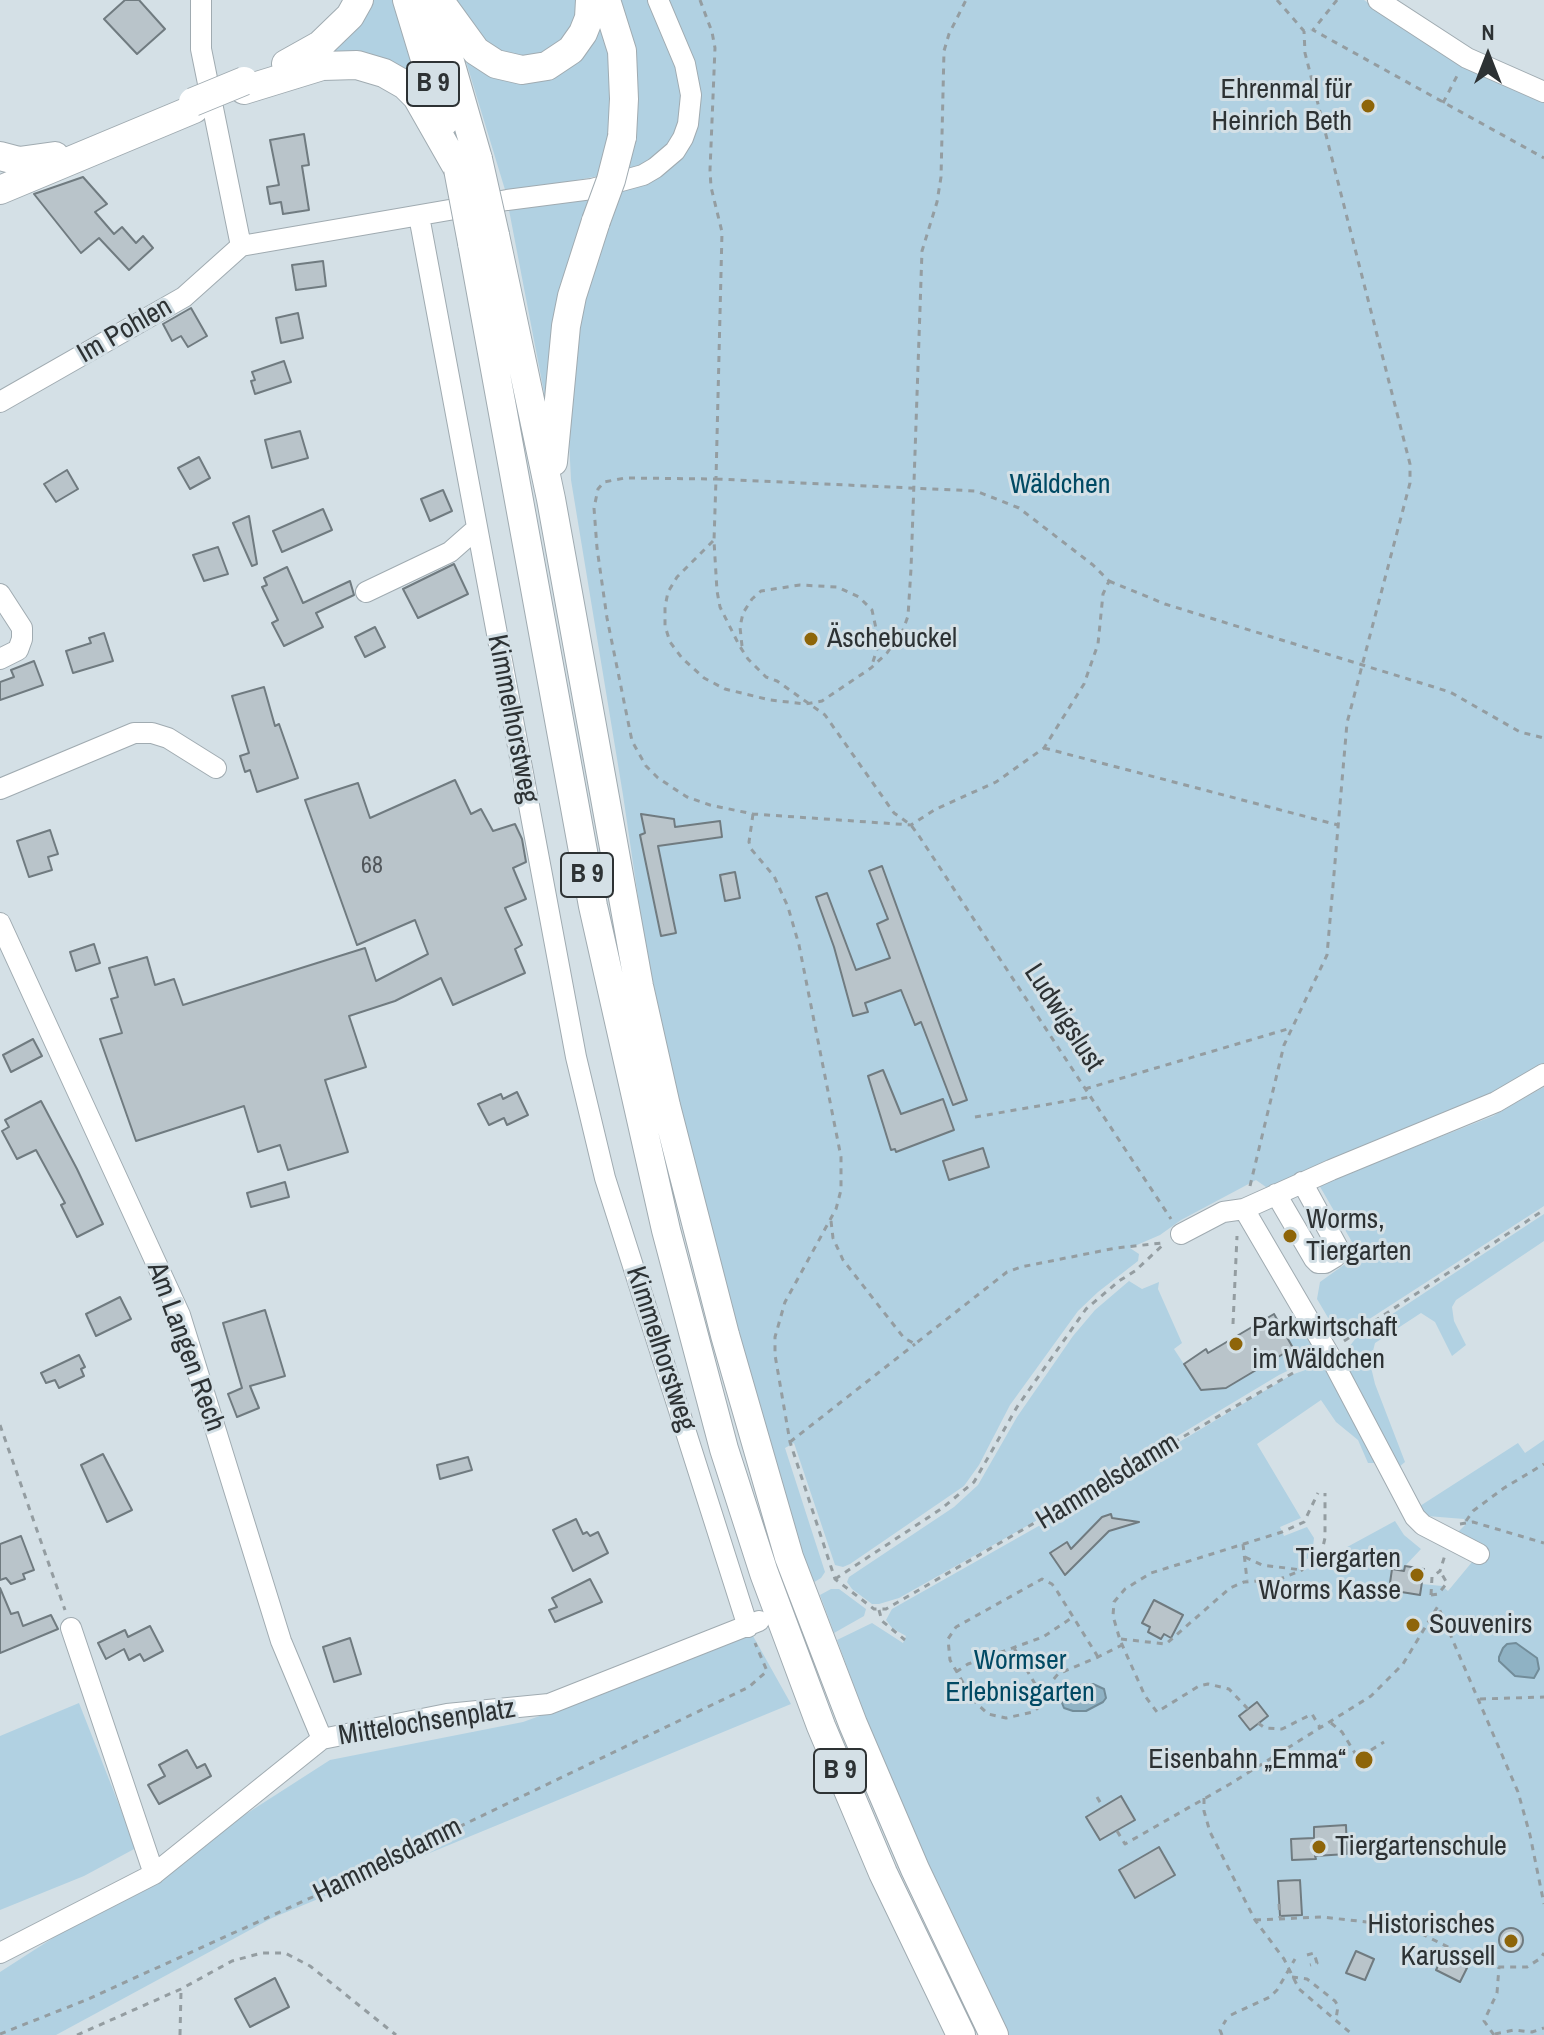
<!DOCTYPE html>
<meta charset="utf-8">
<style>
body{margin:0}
#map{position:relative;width:1544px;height:2035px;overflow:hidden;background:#d4e0e6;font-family:"Archivo Narrow",sans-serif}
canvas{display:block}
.north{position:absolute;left:1448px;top:16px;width:80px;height:80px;-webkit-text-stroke:6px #d4e0e6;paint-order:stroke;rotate:0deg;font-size:22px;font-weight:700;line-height:32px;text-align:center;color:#2d3234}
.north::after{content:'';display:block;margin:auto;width:28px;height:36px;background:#2d3234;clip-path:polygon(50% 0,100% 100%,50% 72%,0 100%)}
</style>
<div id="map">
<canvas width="1544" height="2035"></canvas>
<div class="north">N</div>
</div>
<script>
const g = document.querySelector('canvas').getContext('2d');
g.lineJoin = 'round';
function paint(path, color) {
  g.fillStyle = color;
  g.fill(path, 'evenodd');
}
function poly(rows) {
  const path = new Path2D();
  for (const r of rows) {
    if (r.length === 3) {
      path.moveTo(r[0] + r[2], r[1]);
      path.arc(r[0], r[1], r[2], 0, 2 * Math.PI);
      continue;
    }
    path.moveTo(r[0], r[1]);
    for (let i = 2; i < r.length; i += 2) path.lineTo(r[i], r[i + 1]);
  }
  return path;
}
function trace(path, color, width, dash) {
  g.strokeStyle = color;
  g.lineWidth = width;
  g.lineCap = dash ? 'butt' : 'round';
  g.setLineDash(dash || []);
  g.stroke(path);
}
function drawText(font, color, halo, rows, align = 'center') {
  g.font = font + ' "Archivo Narrow",sans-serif';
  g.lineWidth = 6;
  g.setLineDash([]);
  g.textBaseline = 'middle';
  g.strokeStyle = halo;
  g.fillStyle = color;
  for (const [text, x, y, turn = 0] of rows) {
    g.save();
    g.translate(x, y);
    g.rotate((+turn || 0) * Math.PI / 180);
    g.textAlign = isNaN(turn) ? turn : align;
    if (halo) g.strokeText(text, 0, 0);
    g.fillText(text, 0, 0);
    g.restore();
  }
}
paint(poly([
 [369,0,394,0,416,75,415,77,333,52,333,49],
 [456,0,584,0,582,15,547,58,503,58,462,16],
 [615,0,649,0,677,70,683,102,674,139,653,161,623,173],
 [665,0,1364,0,1400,25,1544,101,1544,1070,1509,1091,1273,1187,1266,1187,1256,1180,1181,1220,1160,1235,1130,1248,1139,1254,1138,1261,1098,1292,1078,1311,1010,1405,979,1465,964,1486,850,1564,843,1567,835,1565,794,1443,785,1448,825,1572,821,1578,811,1584,760,1422,676,1092,644,938,623,795,571,480,569,440,578,309,618,191,657,178,671,168,683,155,693,137],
 [597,8,611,59,610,132,599,176,506,193,461,45,523,78],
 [592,196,547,408,509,210],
 [1544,1087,1544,1206,1340,1338,1317,1299,1320,1282,1359,1254,1319,1185,1493,1116],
 [1544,1214,1544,1241,1456,1300,1452,1307,1454,1321,1466,1345,1452,1356,1435,1322,1421,1313,1375,1343,1370,1363,1375,1384,1405,1462,1399,1467,1342,1360,1345,1352,1356,1338],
 [1129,1281,1142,1289,1159,1282,1158,1289,1182,1343,1174,1349,1201,1390,1215,1389,1237,1381,1292,1349,1288,1341,1306,1332,1320,1355,1279,1375,1034,1522,899,1598,879,1604,872,1604,852,1589,847,1582,849,1577,954,1507,978,1485,1017,1417,1073,1336,1095,1310],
 [1314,1367,1321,1367,1330,1373,1379,1463,1368,1463,1358,1440,1336,1422,1321,1400,1257,1444,1301,1518,1280,1527,1284,1536,1307,1527,1314,1538,1312,1555,1300,1565,1303,1571,1395,1521,1404,1535,1421,1549,1405,1566,1405,1571,1423,1574,1422,1584,1442,1586,1448,1591,1482,1550,1457,1533,1466,1524,1464,1519,1427,1516,1420,1506,1518,1443,1525,1453,1544,1440,1544,2035,1008,2035,896,1800,837,1640,872,1623,903,1643,906,1636,892,1628,886,1620,892,1609,1051,1519,1291,1375],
 [831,1589,839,1589,866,1609,864,1616,834,1633,820,1595],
 [748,1627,791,1704,272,1918,56,2035,0,2035,0,1972,330,1760,523,1722,612,1690],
 [79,1703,136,1848,84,1876,0,1910,0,1736]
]), '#b1d1e2');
const water = poly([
 [1516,1643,1537,1658,1539,1669,1534,1678,1515,1676,1499,1661,1499,1657,1503,1648,1507,1644,1516,1643],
 [1084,1684,1093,1684,1104,1689,1106,1698,1103,1702,1086,1711,1073,1711,1064,1708,1062,1703,1066,1692,1084,1684]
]);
paint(water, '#8fb2c4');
trace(water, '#728c99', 2);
const building = poly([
 [125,0,139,0,165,29,137,54,104,19,125,0],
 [304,134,309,165,302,166,309,210,283,214,281,202,270,204,267,187,279,185,270,140,304,134],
 [83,177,107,204,95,212,114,234,122,227,136,243,143,236,153,248,129,270,99,238,81,253,34,194,83,177],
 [323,261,326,286,296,290,292,265,323,261],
 [191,308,207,336,188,347,181,336,172,341,163,324,191,308],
 [298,313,303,338,281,343,276,318,298,313],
 [284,361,291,382,255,394,251,381,255,380,252,372,284,361],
 [300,431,308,458,272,468,265,440,300,431],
 [199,457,210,478,190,489,178,468,199,457],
 [67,470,78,489,56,502,44,484,67,470],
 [443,490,452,511,430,521,421,499,443,490],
 [323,509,332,530,282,552,273,531,323,509],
 [249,516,257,564,252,566,233,523,249,516],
 [218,547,228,574,204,581,193,555,218,547],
 [454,564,468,594,418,618,403,589,454,564],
 [287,567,303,603,350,581,354,595,316,613,323,627,284,646,272,623,278,620,262,587,267,585,264,578,287,567],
 [375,627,385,647,365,657,355,637,375,627],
 [104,633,113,661,73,673,66,651,91,643,89,638,104,633],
 [34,661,43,685,0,700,0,682,14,677,11,670,34,661],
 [264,687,275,726,279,724,298,778,257,792,250,770,245,772,240,756,249,753,232,696,264,687],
 [455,780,471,814,481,809,493,831,515,824,522,839,526,862,513,868,526,899,505,908,522,945,515,949,525,973,453,1005,441,978,395,1001,349,1016,366,1067,325,1080,348,1152,288,1170,280,1145,258,1152,244,1106,136,1141,100,1039,122,1033,111,999,118,997,109,968,147,957,155,985,174,979,183,1005,365,948,376,981,428,954,415,920,357,945,305,800,358,783,370,818,455,780],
 [641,814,674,819,675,827,720,821,722,837,658,846,676,933,661,936,640,835,645,833,641,814],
 [50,830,58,854,48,857,52,870,29,877,17,841,50,830],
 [882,866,967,1100,953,1105,921,1022,915,1025,901,990,865,1003,868,1012,853,1016,834,947,816,897,827,893,856,970,890,958,877,924,888,919,869,871,882,866],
 [735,872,740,898,725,901,720,875,735,872],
 [94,944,100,963,76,971,70,952,94,944],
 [33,1039,42,1056,11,1072,3,1055,33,1039],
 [883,1070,901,1114,943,1099,954,1130,896,1152,895,1149,891,1150,868,1076,883,1070],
 [517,1092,528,1115,507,1125,504,1118,489,1125,478,1104,501,1094,503,1099,517,1092],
 [41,1101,77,1169,103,1224,77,1237,61,1205,65,1203,36,1150,17,1159,2,1131,9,1127,5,1120,41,1101],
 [983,1148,989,1167,949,1180,943,1161,983,1148],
 [285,1182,289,1197,251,1207,247,1193,285,1182],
 [120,1297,131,1319,96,1336,86,1314,120,1297],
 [265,1310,285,1376,250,1386,259,1408,237,1417,228,1394,242,1388,223,1323,265,1310],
 [1274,1314,1293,1348,1226,1388,1201,1390,1184,1364,1206,1349,1208,1353,1274,1314],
 [79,1355,85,1367,81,1369,84,1376,59,1388,55,1380,46,1383,41,1373,79,1355],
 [103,1454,132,1510,107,1522,81,1465,103,1454],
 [468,1457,472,1470,440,1479,437,1465,468,1457],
 [1111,1514,1112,1518,1139,1522,1109,1531,1065,1575,1050,1553,1067,1542,1071,1549,1102,1517,1111,1514],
 [576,1519,583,1534,587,1532,590,1536,598,1532,608,1553,573,1571,553,1530,576,1519],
 [21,1536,34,1570,23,1574,25,1579,11,1584,6,1578,0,1580,0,1544,21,1536],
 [1405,1566,1424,1569,1420,1595,1389,1590,1392,1569,1404,1571,1405,1566],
 [590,1579,602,1602,555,1622,549,1610,557,1607,552,1598,590,1579],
 [0,1588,11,1614,18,1612,23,1626,51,1615,58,1629,0,1653,0,1588],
 [1154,1600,1183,1615,1171,1638,1164,1634,1161,1639,1148,1632,1150,1627,1142,1623,1154,1600],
 [150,1626,163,1651,144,1661,140,1654,129,1660,124,1649,106,1659,98,1643,125,1630,128,1637,150,1626],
 [350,1638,361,1674,334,1682,323,1647,350,1638],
 [1257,1702,1268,1716,1250,1730,1239,1716,1257,1702],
 [187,1750,197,1768,205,1764,211,1776,159,1804,148,1785,165,1776,159,1765,187,1750],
 [1121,1796,1135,1820,1100,1840,1086,1817,1121,1796],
 [1346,1825,1347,1854,1315,1856,1316,1859,1292,1860,1291,1839,1314,1838,1314,1827,1346,1825],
 [1159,1847,1175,1875,1135,1898,1119,1870,1159,1847],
 [1300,1880,1302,1915,1280,1916,1278,1881,1300,1880],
 [1511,1940,12],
 [1356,1951,1374,1959,1365,1980,1346,1973,1356,1951],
 [1443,1956,1467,1968,1460,1982,1436,1970,1443,1956],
 [275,1978,289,2007,250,2027,235,1999,275,1978]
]);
paint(building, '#b9c4ca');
trace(building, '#707b80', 2);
const minor = poly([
 [201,0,201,49,241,246],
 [1378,0,1467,58,1544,92],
 [419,216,576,1057,605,1178,748,1627],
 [0,402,184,297,241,246,507,200,592,189,643,175,655,168,675,151,683,138,688,124,691,95,685,64,658,0],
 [366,592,450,552,475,530],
 [0,594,22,628,22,639,18,650,0,659],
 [0,789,134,733,152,733,168,738,216,768],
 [0,923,180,1315,281,1641,322,1739],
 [1276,1194,1314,1259,1318,1263,1325,1263,1335,1257,1338,1253,1337,1246,1302,1182],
 [1244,1209,1330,1356,1415,1517,1423,1525,1479,1554],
 [1181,1234,1223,1212,1244,1209,1331,1170,1496,1102,1544,1074],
 [71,1628,154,1874],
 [0,1953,154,1874,322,1739,447,1714,549,1704,759,1621]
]);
const highway = poly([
 [407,0,444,122],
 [439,0,476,51,496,64,522,70,547,66,571,50,583,33,589,18,590,0],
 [606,0,622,51,624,99,622,137],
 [434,6,478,159],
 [286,64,320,45,350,16,359,0],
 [244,90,322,66,357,65,384,73,405,85,417,97,458,169],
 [0,156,19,161,55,156],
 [0,190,194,109],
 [495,235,551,499,639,986,666,1106,725,1335,789,1557,853,1724,915,1869,994,2035],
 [472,243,593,906,666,1230,724,1449,764,1573,821,1726,883,1873,961,2035],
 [553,462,566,326,572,296,596,221]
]);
trace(minor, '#a0abb1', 22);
trace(highway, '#a0abb1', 30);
trace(poly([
 [700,0,712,32,715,48,710,170,711,187,722,232,716,479,625,478,604,482,598,489,594,508,597,548,607,618,632,741,646,766,658,778,687,797,710,805,753,814,911,825,936,809,996,782,1044,748,1084,684,1098,644,1103,594,1109,581,1093,565,1019,508,976,491,716,479,714,541,717,591,720,607,739,645,748,659,766,677,777,681,825,715,894,813,911,825,919,836,1171,1219],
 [1277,0,1304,31,1311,30],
 [1337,0,1313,30,1544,158],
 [1443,103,1458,74],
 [713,541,677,577,668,592,665,607,665,626,670,642,682,658,704,678,725,689,770,700,806,704,822,701,871,668,887,653,903,630,908,616,911,569,922,251,937,202,941,177,944,51,949,34,966,0],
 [1109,581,1165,604,1450,692,1520,732,1544,738],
 [742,646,740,627,743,613,752,599,761,591,800,585,837,587,859,597,872,610,877,633,877,649,871,668],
 [1044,748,1338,825],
 [753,814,749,842,751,849,774,876,788,907,799,945,841,1157,841,1190,836,1209,785,1302,775,1337,775,1355,790,1442,835,1579,874,1609,886,1609,1312,1362],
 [1085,1089,1291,1028],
 [975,1117,1090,1097],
 [1250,1186,1284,1045,1327,955,1347,723,1410,483,1410,464,1305,53,1304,31],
 [831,1221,833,1238,843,1260,904,1338,915,1344,1007,1272,1021,1267,1116,1248,1162,1243],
 [1233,1324,1237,1236],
 [1344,1341,1544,1210],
 [0,1425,65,1610],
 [790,1442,915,1344],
 [1466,1521,1473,1511,1504,1488,1544,1464],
 [1460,1524,1473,1522,1544,1543],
 [1243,1544,1247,1580],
 [1245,1557,1262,1565,1302,1570],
 [835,1579,941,1509,974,1482,1017,1407,1086,1309,1119,1281,1135,1271,1165,1243],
 [1431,1595,1432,1577,1440,1571,1445,1555],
 [1431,1595,1438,1594,1447,1583,1440,1571],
 [879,1610,882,1621,905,1640],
 [1121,1639,1166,1644,1230,1588,1244,1582,1280,1579,1302,1570,1322,1551,1325,1538,1325,1493],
 [1014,1648,1042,1696],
 [1098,1657,1057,1591,1052,1584,1042,1579,956,1627,948,1639,950,1660,973,1700,988,1714,1006,1718,1033,1712,1039,1707,1048,1686,1058,1674,1072,1668,1098,1657,1122,1645],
 [956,1672,968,1664,1043,1637,1073,1617],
 [1480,1699,1544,1697],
 [1248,1709,1229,1689,1208,1684,1199,1686,1157,1712,1145,1696,1120,1640,1113,1616,1114,1602,1125,1589,1151,1573,1282,1532,1304,1522,1318,1493],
 [1258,1723,1265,1728,1282,1729,1312,1714,1321,1729],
 [1331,1723,1342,1732,1358,1758,1384,1742],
 [1097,1797,1103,1807],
 [1204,1798,1204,1811,1210,1832,1255,1920,1284,1959,1299,1989,1353,2035],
 [1117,1831,1125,1844,1230,1784,1371,1696,1403,1664,1438,1606,1518,1792,1530,1835,1544,1904],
 [1279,1904,1280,1918],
 [1255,1920,1322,1917,1376,1923,1422,1934,1476,1961,1499,1967,1527,1967,1541,1958,1544,1953],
 [1307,1955,1314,1953,1317,1963,1310,1965],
 [1292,1977,1307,1979,1335,2001,1338,2006,1336,2019],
 [1231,2015,1270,1997,1277,1990,1295,1959],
 [0,2034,86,2000,328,1890,749,1687,767,1671,755,1643],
 [1495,2034,1514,2030,1532,2032,1544,2028],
 [77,2035,181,1989,232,1961,262,1953,285,1953,310,1966,396,2035],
 [180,2035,181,1991],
 [1222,2035,1220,2030,1226,2020],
 [1494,2035,1484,2021,1497,1993,1499,1967]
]), '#949da1', 3, [6, 6]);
trace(minor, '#fff', 20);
trace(highway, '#fff', 28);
const highwayBridge = poly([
 [193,102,244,81],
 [478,159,495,235],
 [458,169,472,243],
 [596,221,611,180,622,137]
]);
trace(highwayBridge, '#a0abb1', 30, []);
trace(highwayBridge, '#fff', 28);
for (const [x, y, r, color] of [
 [1368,106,8,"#8e6509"],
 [811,639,8,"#8e6509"],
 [1290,1236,8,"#8e6509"],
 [1236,1344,8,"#8e6509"],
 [1417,1575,8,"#8e6509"],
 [1413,1625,8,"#8e6509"],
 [1364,1760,10,"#8e6509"],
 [1319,1847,8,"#8e6509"],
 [1511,1941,8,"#8e6509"]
]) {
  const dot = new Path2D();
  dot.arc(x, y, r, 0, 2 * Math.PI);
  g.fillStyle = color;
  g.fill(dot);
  trace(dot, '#d4e0e6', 3);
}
drawText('24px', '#50565a', null, [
 ["68",372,867]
]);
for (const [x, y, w] of [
 [433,84,52],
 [587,875,52],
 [840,1771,52]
]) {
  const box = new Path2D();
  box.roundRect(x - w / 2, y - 22, w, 44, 6);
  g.fillStyle = '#d4e0e6';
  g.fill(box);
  trace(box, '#2d3234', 2);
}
drawText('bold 26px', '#2d3234', null, [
 ["B 9",433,84],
 ["B 9",587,875],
 ["B 9",840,1771]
]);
drawText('28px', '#2d3234', '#d4e0e6', [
 ["Ehrenmal für",1352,90,"right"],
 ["Heinrich Beth",1352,122,"right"],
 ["Äschebuckel",827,639],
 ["Worms,",1306,1220],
 ["Tiergarten",1306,1252],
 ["Parkwirtschaft",1252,1328],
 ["im Wäldchen",1252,1360],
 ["Tiergarten",1401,1559,"right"],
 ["Worms Kasse",1401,1591,"right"],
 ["Souvenirs",1429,1625],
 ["Eisenbahn „Emma“",1346,1760,"right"],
 ["Tiergartenschule",1335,1847],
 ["Historisches",1495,1925,"right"],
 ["Karussell",1495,1957,"right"]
], 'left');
drawText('28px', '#2d3234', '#d4e0e6', [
 ["Im Pohlen",125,331,-30],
 ["Kimmelhorstweg",512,719,79],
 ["Ludwigslust",1063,1018,57],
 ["Am Langen Rech",185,1347,70],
 ["Kimmelhorstweg",660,1349,72],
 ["Hammelsdamm",1108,1482,-31],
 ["Mittelochsenplatz",427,1723,-9],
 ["Hammelsdamm",388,1861,-26]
]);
drawText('28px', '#004963', '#d4e0e6', [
 ["Wäldchen",1060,485],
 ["Wormser",1020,1661],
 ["Erlebnisgarten",1020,1693]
]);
</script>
